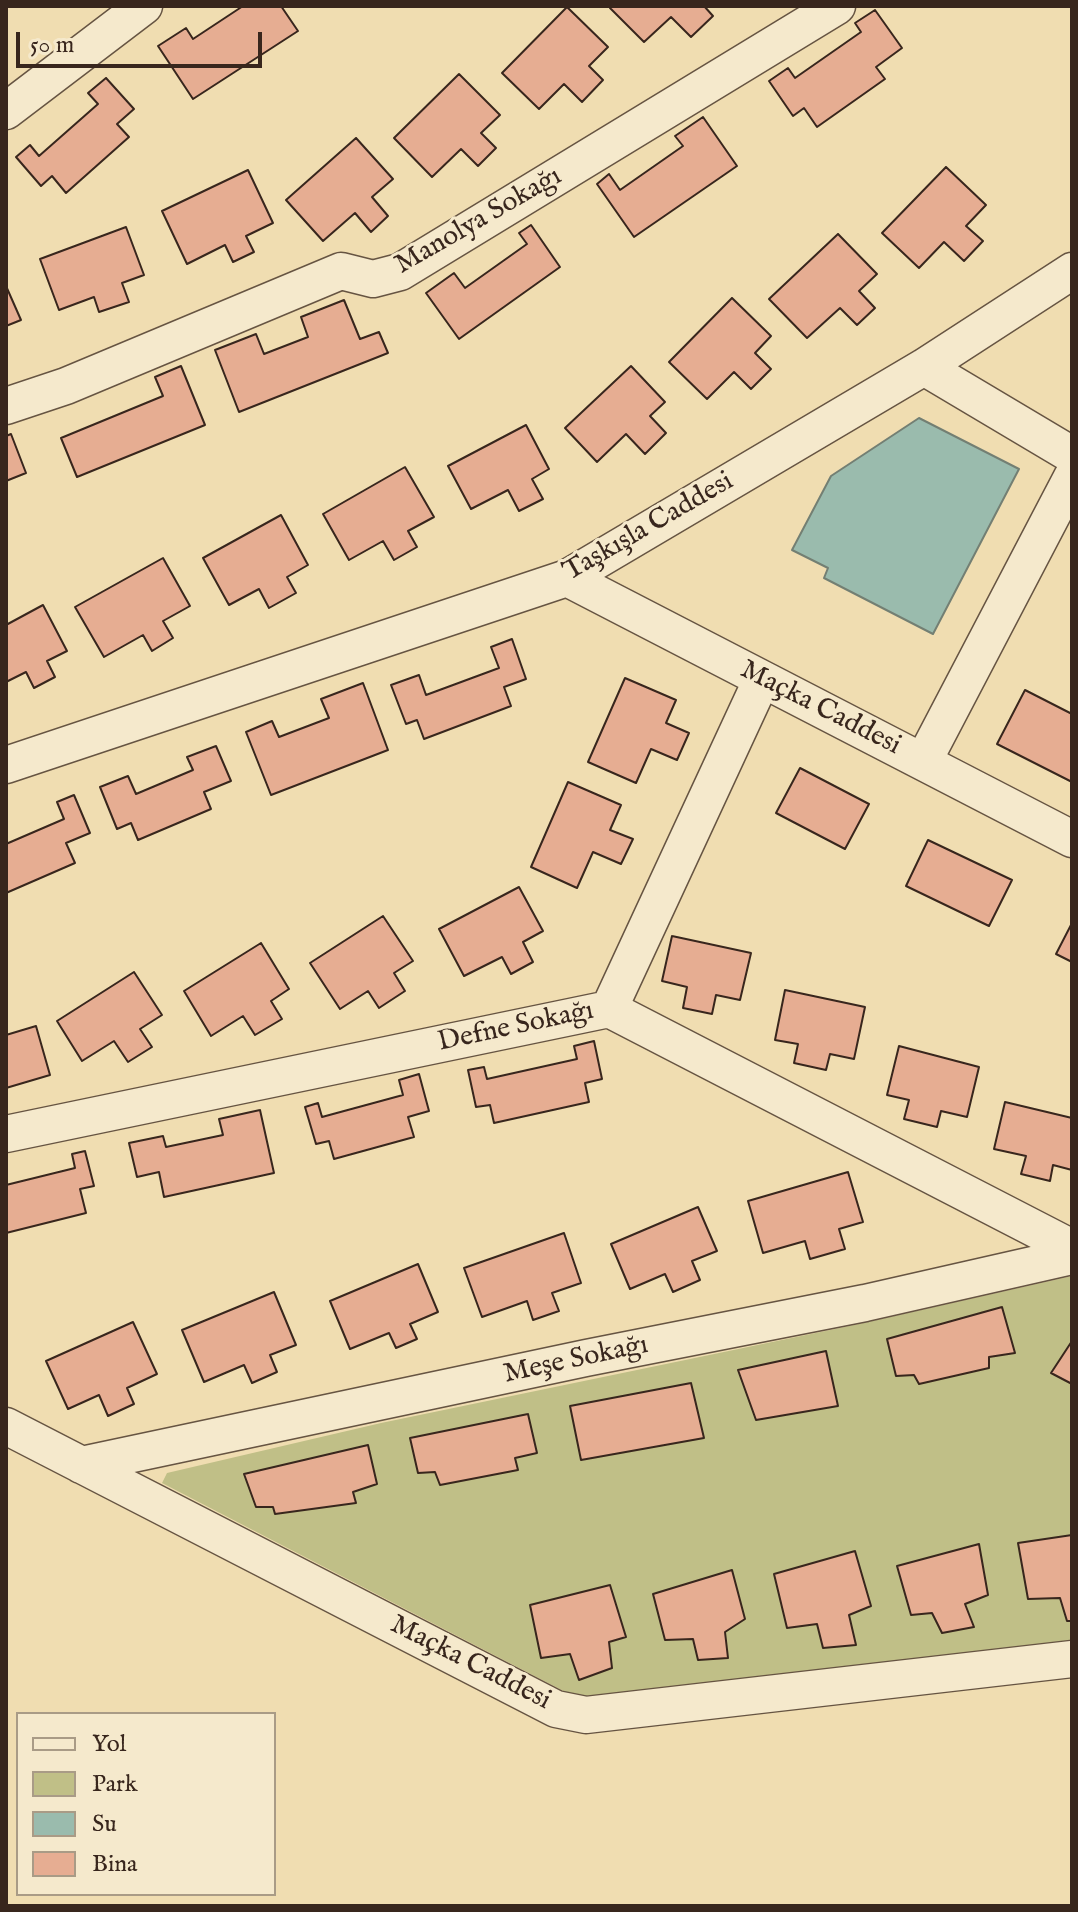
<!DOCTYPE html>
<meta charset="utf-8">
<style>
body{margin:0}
#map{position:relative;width:1078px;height:1912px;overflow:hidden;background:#f0ddb1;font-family:"IM FELL English",serif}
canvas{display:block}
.frame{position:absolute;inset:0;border:8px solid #38261d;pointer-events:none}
.legend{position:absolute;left:16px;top:1712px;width:260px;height:184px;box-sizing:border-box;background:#f5e9cc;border:2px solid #a99b86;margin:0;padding:10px 14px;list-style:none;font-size:24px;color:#38261d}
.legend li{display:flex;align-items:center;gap:16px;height:40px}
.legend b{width:40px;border:2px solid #a99b86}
.scale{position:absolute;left:16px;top:32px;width:246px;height:36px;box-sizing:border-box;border:4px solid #38261d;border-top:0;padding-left:10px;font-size:24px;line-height:28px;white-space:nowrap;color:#38261d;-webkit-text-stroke:6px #f5e9cc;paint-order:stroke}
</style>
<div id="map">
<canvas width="1078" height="1912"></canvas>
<div class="frame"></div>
<ul class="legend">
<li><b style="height:10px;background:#f5e9cc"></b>Yol</li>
<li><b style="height:22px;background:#c0bf87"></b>Park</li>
<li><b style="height:22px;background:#9abbad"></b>Su</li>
<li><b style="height:22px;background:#e6ad92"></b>Bina</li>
</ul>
<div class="scale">50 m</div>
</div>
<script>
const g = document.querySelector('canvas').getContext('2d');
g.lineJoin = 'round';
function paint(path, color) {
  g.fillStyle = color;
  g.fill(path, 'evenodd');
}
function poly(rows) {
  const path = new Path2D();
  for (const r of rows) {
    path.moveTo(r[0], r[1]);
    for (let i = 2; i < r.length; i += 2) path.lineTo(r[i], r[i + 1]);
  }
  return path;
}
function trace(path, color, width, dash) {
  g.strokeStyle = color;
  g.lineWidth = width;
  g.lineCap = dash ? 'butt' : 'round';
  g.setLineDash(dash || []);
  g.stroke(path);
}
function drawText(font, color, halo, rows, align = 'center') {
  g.font = font + ' "IM FELL English",serif';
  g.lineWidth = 6;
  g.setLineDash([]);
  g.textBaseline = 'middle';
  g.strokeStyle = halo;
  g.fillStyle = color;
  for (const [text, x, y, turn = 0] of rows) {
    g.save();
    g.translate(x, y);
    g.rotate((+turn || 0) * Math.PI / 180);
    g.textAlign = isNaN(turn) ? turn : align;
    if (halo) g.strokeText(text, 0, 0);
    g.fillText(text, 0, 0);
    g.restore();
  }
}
paint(poly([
 [1072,1276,1072,1641,908,1663,579,1699,162,1483,167,1473,381,1423,859,1324]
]), '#c0bf87');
const water = poly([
 [919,418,1019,469,933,634,824,578,828,568,792,550,831,476,919,418]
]);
paint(water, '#9abbad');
trace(water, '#737f73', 2);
const building = poly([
 [243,6,281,6,298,31,193,99,158,46,186,28,193,39,243,6],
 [612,6,704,6,713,16,691,37,671,17,644,42,610,8,612,6],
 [567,7,608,47,589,66,603,80,582,102,564,84,539,109,502,73,567,7],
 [875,10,902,48,876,67,885,79,817,127,804,108,793,116,769,81,788,68,795,78,861,32,855,23,875,10],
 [459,74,500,115,481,133,496,148,478,166,461,149,432,177,394,138,459,74],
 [106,78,134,109,117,124,129,137,66,193,52,176,41,186,16,157,30,145,39,156,98,104,88,93,106,78],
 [703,117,737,166,634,237,597,184,609,174,620,190,683,146,675,136,703,117],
 [356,138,393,179,372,197,388,216,371,232,355,213,323,241,286,200,356,138],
 [946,167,986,205,966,226,983,241,964,261,944,242,919,268,882,233,946,167],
 [248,170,273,223,246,236,254,252,233,262,225,245,187,264,162,211,248,170],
 [531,225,560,267,459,339,426,293,454,273,465,288,527,244,519,233,531,225],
 [126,227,144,275,122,283,129,302,99,312,94,297,59,310,40,259,126,227],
 [838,234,877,274,859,291,875,308,857,325,840,308,807,338,769,299,838,234],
 [6,286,21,320,6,326,6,286],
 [732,298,771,336,755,353,771,369,751,389,734,372,707,399,669,362,732,298],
 [344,300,360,339,379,332,388,353,239,412,215,350,256,334,264,354,308,337,301,317,344,300],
 [181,366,205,425,77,477,61,438,163,396,155,377,181,366],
 [631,366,665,402,650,416,666,433,645,454,626,434,597,462,565,428,631,366],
 [526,425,549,469,532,479,543,499,519,511,508,490,471,509,448,466,526,425],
 [11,434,26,473,6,481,6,436,11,434],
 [405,467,434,517,408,531,417,547,394,560,383,541,349,560,323,514,405,467],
 [281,515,308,565,287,577,296,593,269,608,259,589,229,605,203,558,281,515],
 [163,558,190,606,163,621,173,638,152,651,143,635,104,657,75,607,163,558],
 [43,605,67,651,47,661,55,677,34,688,26,672,6,682,6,625,43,605],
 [512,639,526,679,504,687,511,706,424,739,417,720,406,724,391,685,419,675,426,695,499,668,491,647,512,639],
 [625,678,676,700,666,723,689,733,677,760,651,749,636,783,588,762,625,678],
 [363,683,388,750,271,795,246,732,272,721,279,737,329,718,321,699,363,683],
 [1025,690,1072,714,1072,782,997,744,1025,690],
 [216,746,231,781,204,792,211,809,138,840,131,823,117,829,100,787,128,776,136,794,193,770,187,757,216,746],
 [800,768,869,804,845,849,776,813,800,768],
 [568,782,621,805,610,830,633,839,621,864,593,852,577,888,531,867,568,782],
 [74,795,90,833,66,843,75,863,6,893,6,844,64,819,57,802,74,795],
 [928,840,1012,880,989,926,906,886,928,840],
 [519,887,543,931,523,942,533,962,511,974,502,957,464,976,439,929,519,887],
 [383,916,413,961,394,973,405,991,379,1008,368,991,340,1009,310,963,383,916],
 [1072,923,1072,962,1056,954,1072,923],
 [672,936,751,953,740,1000,716,995,712,1014,683,1008,687,987,662,981,672,936],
 [261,943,289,989,271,1001,282,1019,255,1035,243,1016,211,1036,184,991,261,943],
 [134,972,162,1015,140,1029,152,1047,128,1062,114,1041,82,1061,57,1021,134,972],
 [785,990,865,1007,854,1059,830,1054,826,1070,794,1063,798,1044,775,1040,785,990],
 [36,1026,50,1075,6,1088,6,1035,36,1026],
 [594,1041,602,1079,585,1083,589,1102,494,1123,490,1105,476,1107,468,1070,484,1067,487,1079,577,1059,574,1046,594,1041],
 [899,1046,979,1067,967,1117,941,1111,937,1127,904,1119,909,1100,887,1095,899,1046],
 [419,1074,429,1111,408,1117,414,1137,334,1159,329,1141,316,1144,305,1107,318,1103,322,1117,403,1095,399,1080,419,1074],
 [1005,1102,1072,1118,1072,1170,1053,1165,1050,1181,1021,1174,1026,1156,994,1149,1005,1102],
 [260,1110,274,1173,164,1197,159,1172,137,1177,129,1143,163,1136,166,1147,223,1135,219,1119,260,1110],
 [85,1151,94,1186,80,1189,86,1213,6,1233,6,1185,75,1168,72,1154,85,1151],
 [848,1172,863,1222,839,1229,845,1249,810,1259,805,1241,763,1253,748,1201,848,1172],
 [698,1207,717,1251,692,1261,700,1280,673,1292,665,1274,630,1289,611,1244,698,1207],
 [564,1233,581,1283,552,1293,559,1311,533,1320,527,1301,482,1317,464,1268,564,1233],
 [418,1264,438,1312,410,1324,417,1339,396,1348,389,1333,350,1349,330,1301,418,1264],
 [274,1292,296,1345,270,1355,277,1372,252,1383,244,1365,204,1382,182,1330,274,1292],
 [1002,1307,1015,1353,989,1357,989,1368,919,1384,914,1375,896,1376,887,1339,1002,1307],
 [133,1322,157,1374,127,1388,134,1404,108,1416,99,1395,68,1409,46,1361,133,1322],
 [1072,1341,1072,1384,1051,1373,1072,1341],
 [826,1351,838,1406,756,1420,738,1370,826,1351],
 [691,1383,704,1438,581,1460,570,1406,691,1383],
 [528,1414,537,1453,515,1458,518,1470,440,1485,435,1472,418,1473,410,1438,528,1414],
 [368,1445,377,1484,353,1492,356,1503,275,1514,273,1507,256,1507,244,1474,368,1445],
 [1072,1535,1072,1621,1067,1621,1060,1598,1028,1599,1018,1543,1072,1535],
 [979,1544,988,1595,965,1604,974,1627,942,1633,932,1613,911,1615,897,1566,979,1544],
 [855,1551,871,1606,849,1615,856,1645,823,1648,817,1624,787,1628,774,1574,855,1551],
 [732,1570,745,1619,725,1632,728,1658,698,1660,693,1639,665,1640,653,1594,732,1570],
 [610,1585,626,1637,609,1642,612,1668,579,1680,570,1654,541,1658,530,1605,610,1585]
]);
paint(building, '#e6ad92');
trace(building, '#38261d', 2);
const minor = poly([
 [6,111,144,6],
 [924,367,1072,455],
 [6,406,66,386,341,271,373,279,400,272,837,6],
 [567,578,1072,839],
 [923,762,1072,477],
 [6,765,567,578,924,367,1072,271],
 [609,1009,762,679],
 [6,1134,609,1009,1072,1248],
 [6,1426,556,1709,586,1715,1072,1659],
 [81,1465,586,1358,865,1303,1072,1256]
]);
trace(minor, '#665442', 39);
trace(minor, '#f5e9cc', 36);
drawText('28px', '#38261d', '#f5e9cc', [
 ["Manolya Sokağı",479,222,-30],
 ["Taşkışla Caddesi",649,528,-30],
 ["Maçka Caddesi",820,709,27],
 ["Defne Sokağı",516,1028,-12],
 ["Meşe Sokağı",576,1361,-12],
 ["Maçka Caddesi",470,1664,27]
]);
</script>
